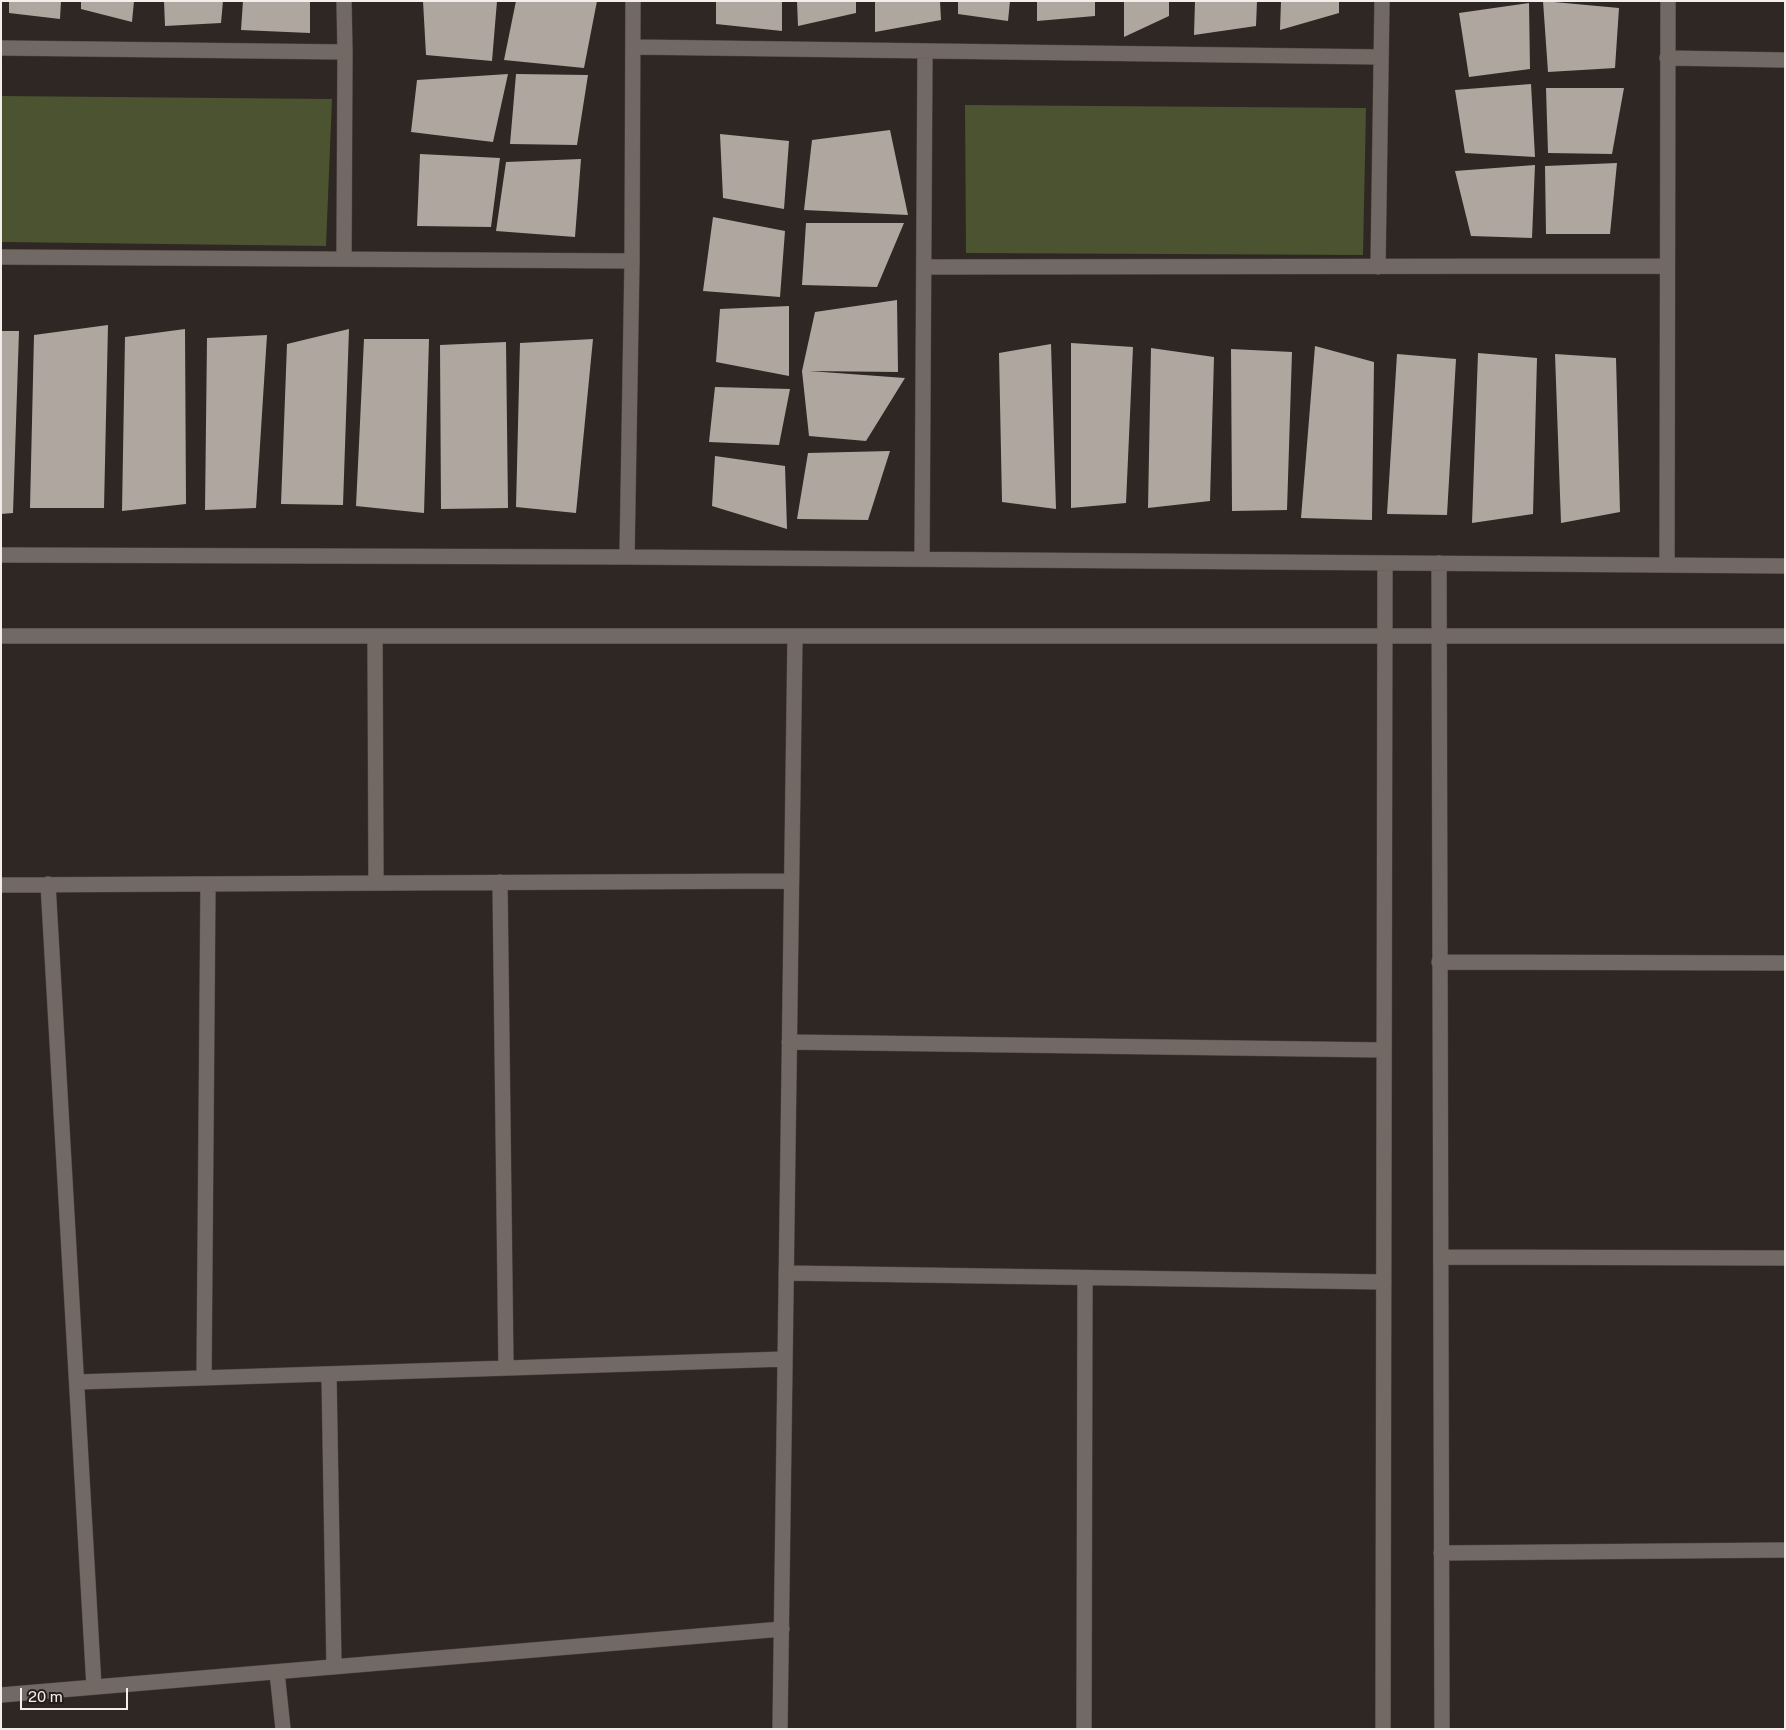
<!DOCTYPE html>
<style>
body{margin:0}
#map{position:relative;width:1786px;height:1730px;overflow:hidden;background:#2f2723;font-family:"Public Sans",sans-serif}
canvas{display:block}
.frame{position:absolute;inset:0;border:2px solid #f3eeeb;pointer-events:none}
.scale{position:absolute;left:20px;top:1688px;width:108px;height:22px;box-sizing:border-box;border:2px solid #f3eeeb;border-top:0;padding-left:6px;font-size:15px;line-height:18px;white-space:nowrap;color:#f3eeeb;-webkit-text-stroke:4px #251e19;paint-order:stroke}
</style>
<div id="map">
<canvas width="1786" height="1730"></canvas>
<div class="frame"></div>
<div class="scale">20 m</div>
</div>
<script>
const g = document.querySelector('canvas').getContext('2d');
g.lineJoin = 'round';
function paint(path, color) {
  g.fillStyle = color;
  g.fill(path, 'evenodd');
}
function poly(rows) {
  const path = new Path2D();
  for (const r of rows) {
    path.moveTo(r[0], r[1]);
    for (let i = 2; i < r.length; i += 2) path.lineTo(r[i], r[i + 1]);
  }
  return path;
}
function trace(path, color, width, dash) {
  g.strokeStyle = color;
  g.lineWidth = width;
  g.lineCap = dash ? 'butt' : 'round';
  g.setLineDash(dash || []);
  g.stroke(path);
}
paint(poly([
 [1,96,332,99,326,246,1,242],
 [965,105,1366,108,1363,255,966,253]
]), '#4b5330');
paint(poly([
 [9,1,61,1,60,19,9,13],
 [81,1,134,1,132,22,81,9],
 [164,1,223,1,221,23,165,26],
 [243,1,310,1,310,33,241,30],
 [423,1,497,1,492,61,426,55],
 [516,1,597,1,584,68,504,60],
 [716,1,782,1,782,31,716,24],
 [797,1,856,1,856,13,798,26],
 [875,1,940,1,941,20,875,32],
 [958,1,1010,1,1008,21,958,14],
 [1037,1,1095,1,1095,16,1037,21],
 [1124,1,1169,1,1169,16,1124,37],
 [1195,1,1257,1,1256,26,1194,35],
 [1281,1,1339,1,1339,13,1280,30],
 [1543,1,1619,8,1615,68,1548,72],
 [1529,3,1530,69,1469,77,1459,13],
 [508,74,493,142,411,132,417,80],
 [516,74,588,75,577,145,510,144],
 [1531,84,1535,157,1465,153,1455,90],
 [1546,88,1624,88,1612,154,1548,153],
 [890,130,908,215,804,210,812,140],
 [720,134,789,141,784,209,723,198],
 [420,154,500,158,491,227,417,226],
 [581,159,575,237,496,231,506,162],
 [1617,163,1610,234,1546,234,1545,166],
 [1535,165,1532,238,1471,236,1455,171],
 [713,217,785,231,780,297,703,291],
 [806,223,904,223,877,287,802,285],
 [897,300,898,372,809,371,905,378,866,441,809,436,802,371,815,312],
 [789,306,789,376,716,362,720,309],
 [108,325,104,508,30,508,34,335],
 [185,329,186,504,122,511,125,337],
 [349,329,343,505,281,504,287,344],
 [1,331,19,331,13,513,1,514],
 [267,335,256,508,205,510,207,338],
 [364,339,429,339,424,513,356,506],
 [593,339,576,513,516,507,520,343],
 [506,342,508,508,441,509,440,345],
 [1071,343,1133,347,1126,503,1071,508],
 [1051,344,1056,509,1002,502,999,353],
 [1315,346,1374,362,1372,520,1301,518],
 [1151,348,1214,357,1210,501,1148,508],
 [1231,349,1292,352,1287,510,1232,511],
 [1478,353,1537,358,1533,514,1472,523],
 [1397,354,1456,359,1447,515,1387,514],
 [1555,354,1616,358,1620,512,1561,523],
 [715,387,790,389,779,445,709,442],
 [890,451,868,520,797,519,808,453],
 [715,456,785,466,787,529,712,506]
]), '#b0a6a0');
const minor = poly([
 [344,1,345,52,344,259],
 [634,47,1381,57],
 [1,48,345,52],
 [1667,58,1785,60],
 [1,257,632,261],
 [924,267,1667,266],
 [1378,267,1382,1],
 [1,555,627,557,1785,566],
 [627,557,632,261,633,1],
 [922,559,925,51],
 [1439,563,1442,1729],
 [1667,565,1668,1],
 [1,636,1785,636],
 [375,636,376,883],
 [500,882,506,1368],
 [48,884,94,1687],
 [1,885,791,881],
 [1439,962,1785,963],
 [789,1042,1384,1050],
 [1441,1257,1785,1258],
 [786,1273,1384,1282],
 [329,1375,334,1667],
 [204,1378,208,884],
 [78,1382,785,1359],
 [1441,1553,1785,1550],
 [277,1672,283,1729],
 [1,1695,782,1629],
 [780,1729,795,636],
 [1084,1729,1085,1278],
 [1383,1729,1385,563]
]);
trace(minor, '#4c4542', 16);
trace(minor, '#736964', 15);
</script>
